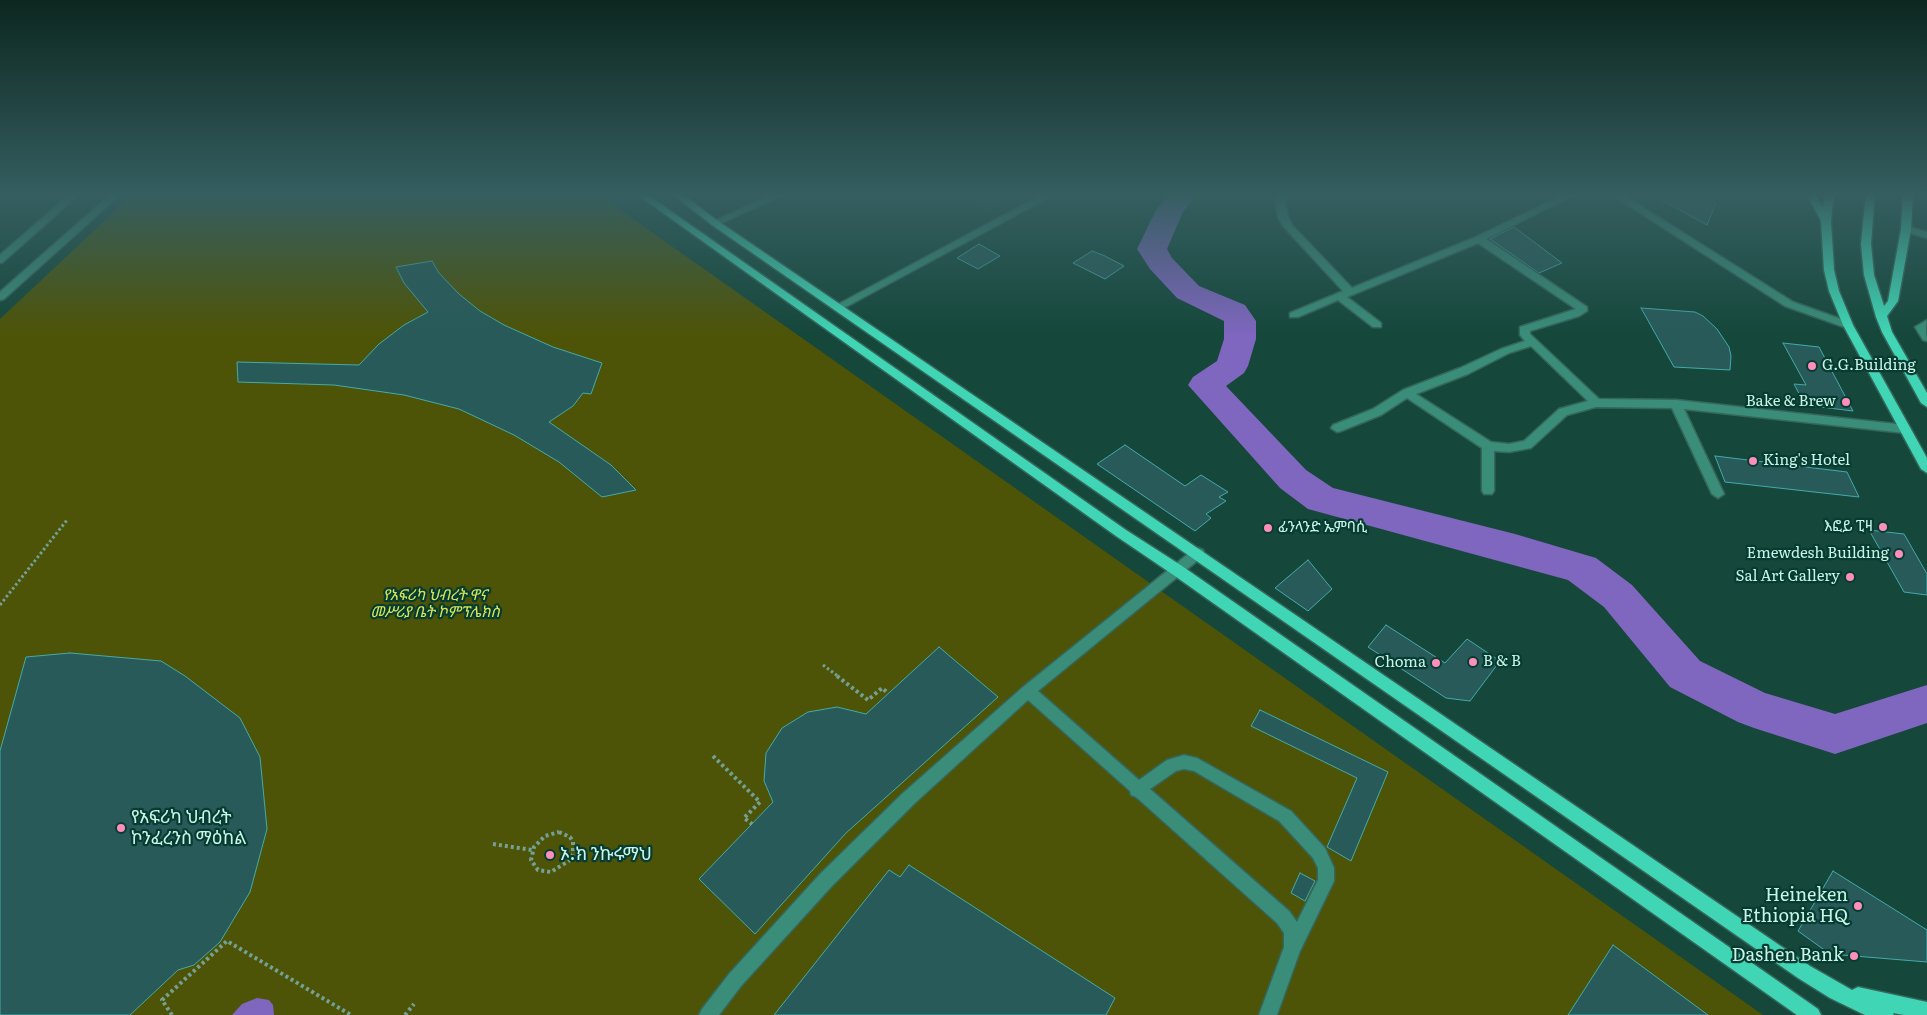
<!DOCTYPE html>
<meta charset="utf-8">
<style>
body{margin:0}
canvas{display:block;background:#15473b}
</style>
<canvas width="1927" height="1015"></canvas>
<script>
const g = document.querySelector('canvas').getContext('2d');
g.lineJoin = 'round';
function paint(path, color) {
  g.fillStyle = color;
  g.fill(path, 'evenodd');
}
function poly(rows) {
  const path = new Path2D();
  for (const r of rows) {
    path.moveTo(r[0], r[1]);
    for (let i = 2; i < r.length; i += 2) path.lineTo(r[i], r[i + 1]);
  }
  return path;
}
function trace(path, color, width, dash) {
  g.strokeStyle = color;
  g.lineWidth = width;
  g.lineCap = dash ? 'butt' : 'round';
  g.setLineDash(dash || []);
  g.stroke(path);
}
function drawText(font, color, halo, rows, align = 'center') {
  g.font = font + ' Literata,"Noto Sans Ethiopic",serif';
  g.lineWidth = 4.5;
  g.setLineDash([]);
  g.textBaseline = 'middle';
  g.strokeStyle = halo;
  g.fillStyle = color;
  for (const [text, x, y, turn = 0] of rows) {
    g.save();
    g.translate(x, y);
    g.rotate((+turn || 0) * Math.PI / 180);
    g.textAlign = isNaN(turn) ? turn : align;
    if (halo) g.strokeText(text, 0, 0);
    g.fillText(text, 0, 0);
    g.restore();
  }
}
paint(poly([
 [975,193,1022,193,986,212,963,199]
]), '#1b5346');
paint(poly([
 [134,193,584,193,599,195,1763,1015,0,1015,0,319]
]), '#4e5407');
paint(poly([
 [257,998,269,1000,273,1005,274,1015,232,1015,242,1004]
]), '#7f66bf');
paint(poly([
 [1170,193,1199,193,1183,212,1167,249,1172,258,1199,286,1245,305,1256,321,1256,339,1248,366,1244,373,1226,386,1306,470,1333,488,1515,534,1596,558,1632,585,1700,661,1765,693,1835,714,1927,685,1927,723,1835,754,1754,728,1738,722,1670,687,1604,607,1568,580,1308,509,1280,488,1188,385,1193,377,1217,361,1224,339,1224,321,1177,298,1150,269,1137,249,1156,210,1170,193]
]), '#7f66bf');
const building = poly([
 [1649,193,1698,193,1716,203,1707,225,1649,193],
 [1514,227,1562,263,1539,273,1490,239,1514,227],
 [979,244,1000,256,978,269,957,258,979,244],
 [1092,251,1105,256,1124,266,1105,279,1073,263,1092,251],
 [432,261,439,273,459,294,480,311,504,325,553,347,602,363,591,394,583,393,573,406,549,422,611,465,636,490,602,497,559,462,514,435,459,409,404,395,334,385,238,382,237,362,359,365,379,344,404,325,428,312,404,283,396,267,432,261],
 [1641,308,1695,312,1703,316,1717,329,1729,347,1731,356,1730,370,1674,367,1641,308],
 [1783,343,1819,347,1853,411,1805,405,1794,384,1806,385,1783,343],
 [1125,445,1185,486,1201,475,1228,492,1219,497,1226,501,1206,514,1211,518,1195,531,1097,464,1125,445],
 [1715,456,1847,472,1859,497,1725,482,1715,456],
 [1869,530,1904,534,1927,574,1927,595,1904,592,1869,530],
 [1308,560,1332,589,1308,611,1275,588,1308,560],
 [1386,625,1445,663,1467,639,1500,661,1470,701,1446,698,1368,647,1386,625],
 [939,647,998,697,846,833,755,934,699,879,773,802,764,781,766,753,782,728,808,712,837,707,866,714,939,647],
 [70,653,161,661,185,676,240,718,260,757,267,829,250,892,220,942,194,965,178,970,130,1015,0,1015,0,751,26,657,70,653],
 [1260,710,1388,772,1351,861,1327,847,1357,778,1251,726,1260,710],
 [909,865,1115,998,1106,1015,774,1015,889,870,900,877,909,865],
 [1833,871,1927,930,1927,962,1830,954,1798,931,1833,871],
 [1300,873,1315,881,1305,901,1291,893,1300,873],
 [1613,945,1708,1015,1568,1015,1613,945]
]);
paint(building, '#285a5a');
trace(building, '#42abaa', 1);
const minor = poly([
 [71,193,81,193,3,262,0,263,0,255,71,193],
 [112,193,122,193,4,299,0,300,0,292,112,193],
 [775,193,787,193,718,225,712,225,710,223,775,193],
 [1045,193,1057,193,842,309,834,309,833,307,1045,193],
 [1283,193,1293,193,1285,201,1288,217,1292,225,1352,288,1476,237,1567,193,1578,193,1486,239,1587,307,1587,311,1579,316,1530,331,1530,334,1599,399,1676,400,1905,425,1911,429,1905,433,1684,409,1724,494,1718,498,1712,494,1672,408,1596,407,1567,415,1531,448,1509,452,1494,451,1494,491,1492,494,1484,494,1482,491,1482,448,1407,398,1381,415,1341,431,1337,432,1331,428,1333,425,1373,409,1403,390,1460,368,1501,349,1525,341,1520,335,1520,327,1576,309,1478,243,1347,297,1381,323,1381,327,1373,327,1338,300,1298,317,1290,317,1290,313,1343,291,1283,226,1278,217,1275,200,1283,193],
 [1531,346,1588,401,1559,409,1524,441,1509,444,1491,442,1416,394,1468,374,1509,353,1531,346],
 [1609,193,1620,193,1793,302,1852,323,1853,325,1852,327,1844,327,1785,306,1609,193],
 [1906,226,1927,232,1927,238,1903,231,1903,227,1906,226],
 [1927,320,1926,328,1927,341,1923,340,1915,327,1927,320],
 [1198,548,1203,550,1204,553,1203,556,1038,691,1139,780,1167,760,1184,755,1197,758,1291,811,1325,848,1334,868,1334,881,1300,951,1277,1015,1259,1015,1284,947,1284,933,1277,923,1136,797,1131,795,1130,791,1028,700,915,803,832,886,741,986,719,1015,699,1015,702,1009,729,974,820,874,903,793,1023,687,1193,550,1198,548],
 [1184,769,1194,771,1279,821,1313,858,1318,868,1318,880,1297,922,1289,911,1150,789,1176,771,1184,769]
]);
const major = poly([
 [635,193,645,193,1126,530,1182,566,1818,1009,1821,1015,1797,1015,1172,574,1116,536,635,193],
 [671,193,681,193,718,221,1810,966,1852,990,1858,987,1927,1002,1927,1015,1904,1015,1893,1013,1894,1015,1865,1015,1830,998,1798,978,712,225,671,193],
 [1806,193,1814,193,1823,207,1825,193,1834,193,1831,221,1834,270,1839,291,1853,325,1927,458,1927,473,1921,469,1843,325,1829,291,1824,270,1821,221,1806,193],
 [1866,193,1875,193,1871,244,1874,275,1884,306,1888,301,1901,229,1903,193,1913,193,1911,229,1898,301,1887,316,1892,332,1927,393,1927,407,1921,403,1882,332,1876,317,1864,275,1861,244,1866,193]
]);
trace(minor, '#35665a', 3);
trace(major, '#35665a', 3);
trace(poly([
 [0,605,67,520],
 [823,665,839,677]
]), '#73a195', 3, [2.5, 2.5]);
trace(poly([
 [837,676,868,700,882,688,888,693],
 [713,756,760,802,744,818,752,824],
 [559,832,570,837,573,842,573,854,570,860,551,872,538,870,531,860,534,847,545,836,559,832],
 [493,844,532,850],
 [172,1015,162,1000,227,941,351,1015],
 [405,1015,414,1004]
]), '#73a195', 4, [3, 3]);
paint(minor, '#398d79');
paint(major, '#40d6b5');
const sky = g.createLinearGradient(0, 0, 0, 335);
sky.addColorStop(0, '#0c2720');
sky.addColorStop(0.58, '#355e60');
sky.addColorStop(1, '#355e6000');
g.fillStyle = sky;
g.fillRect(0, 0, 1927, 335);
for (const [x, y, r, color] of [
 [1812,366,5,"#fe8ebc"],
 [1846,402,5,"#fe8ebc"],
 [1753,461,5,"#fe8ebc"],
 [1883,527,5,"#fe8ebc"],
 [1268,528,5,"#fe8ebc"],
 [1899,554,5,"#fe8ebc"],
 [1850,577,5,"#fe8ebc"],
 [1473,662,5,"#fe8ebc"],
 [1436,663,5,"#fe8ebc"],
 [121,828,5,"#fe8ebc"],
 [550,855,5,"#fe8ebc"],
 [1858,906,5,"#fe8ebc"],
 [1854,956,5,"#fe8ebc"]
]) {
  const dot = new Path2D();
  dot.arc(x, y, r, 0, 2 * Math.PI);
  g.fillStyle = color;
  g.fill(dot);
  trace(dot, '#063c31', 2);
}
drawText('15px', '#c9f4e7', '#063c31', [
 ["G.G.Building",1822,366,"left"],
 ["Bake & Brew",1836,402],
 ["King's Hotel",1763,461,"left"],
 ["እፎይ ፒዛ",1873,527],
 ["ፊንላንድ ኤምባሲ",1278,528,"left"],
 ["Emewdesh Building",1889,554],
 ["Sal Art Gallery",1840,577],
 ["B & B",1483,662,"left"],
 ["Choma",1426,663]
], 'right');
drawText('italic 15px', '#d8e657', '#063c31', [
 ["የአፍሪካ ህብረት ዋና",435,596],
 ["መሥሪያ ቤት ኮምፕሌክስ",435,613]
]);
drawText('18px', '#c9f4e7', '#063c31', [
 ["የአፍሪካ ህብረት",131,818],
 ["ኮንፈረንስ ማዕከል",131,839],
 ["ኦ.ክ ንኩሩማህ",560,855],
 ["Heineken",1848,896,"right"],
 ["Ethiopia HQ",1848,917,"right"],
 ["Dashen Bank",1844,956,"right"]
], 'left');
</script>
